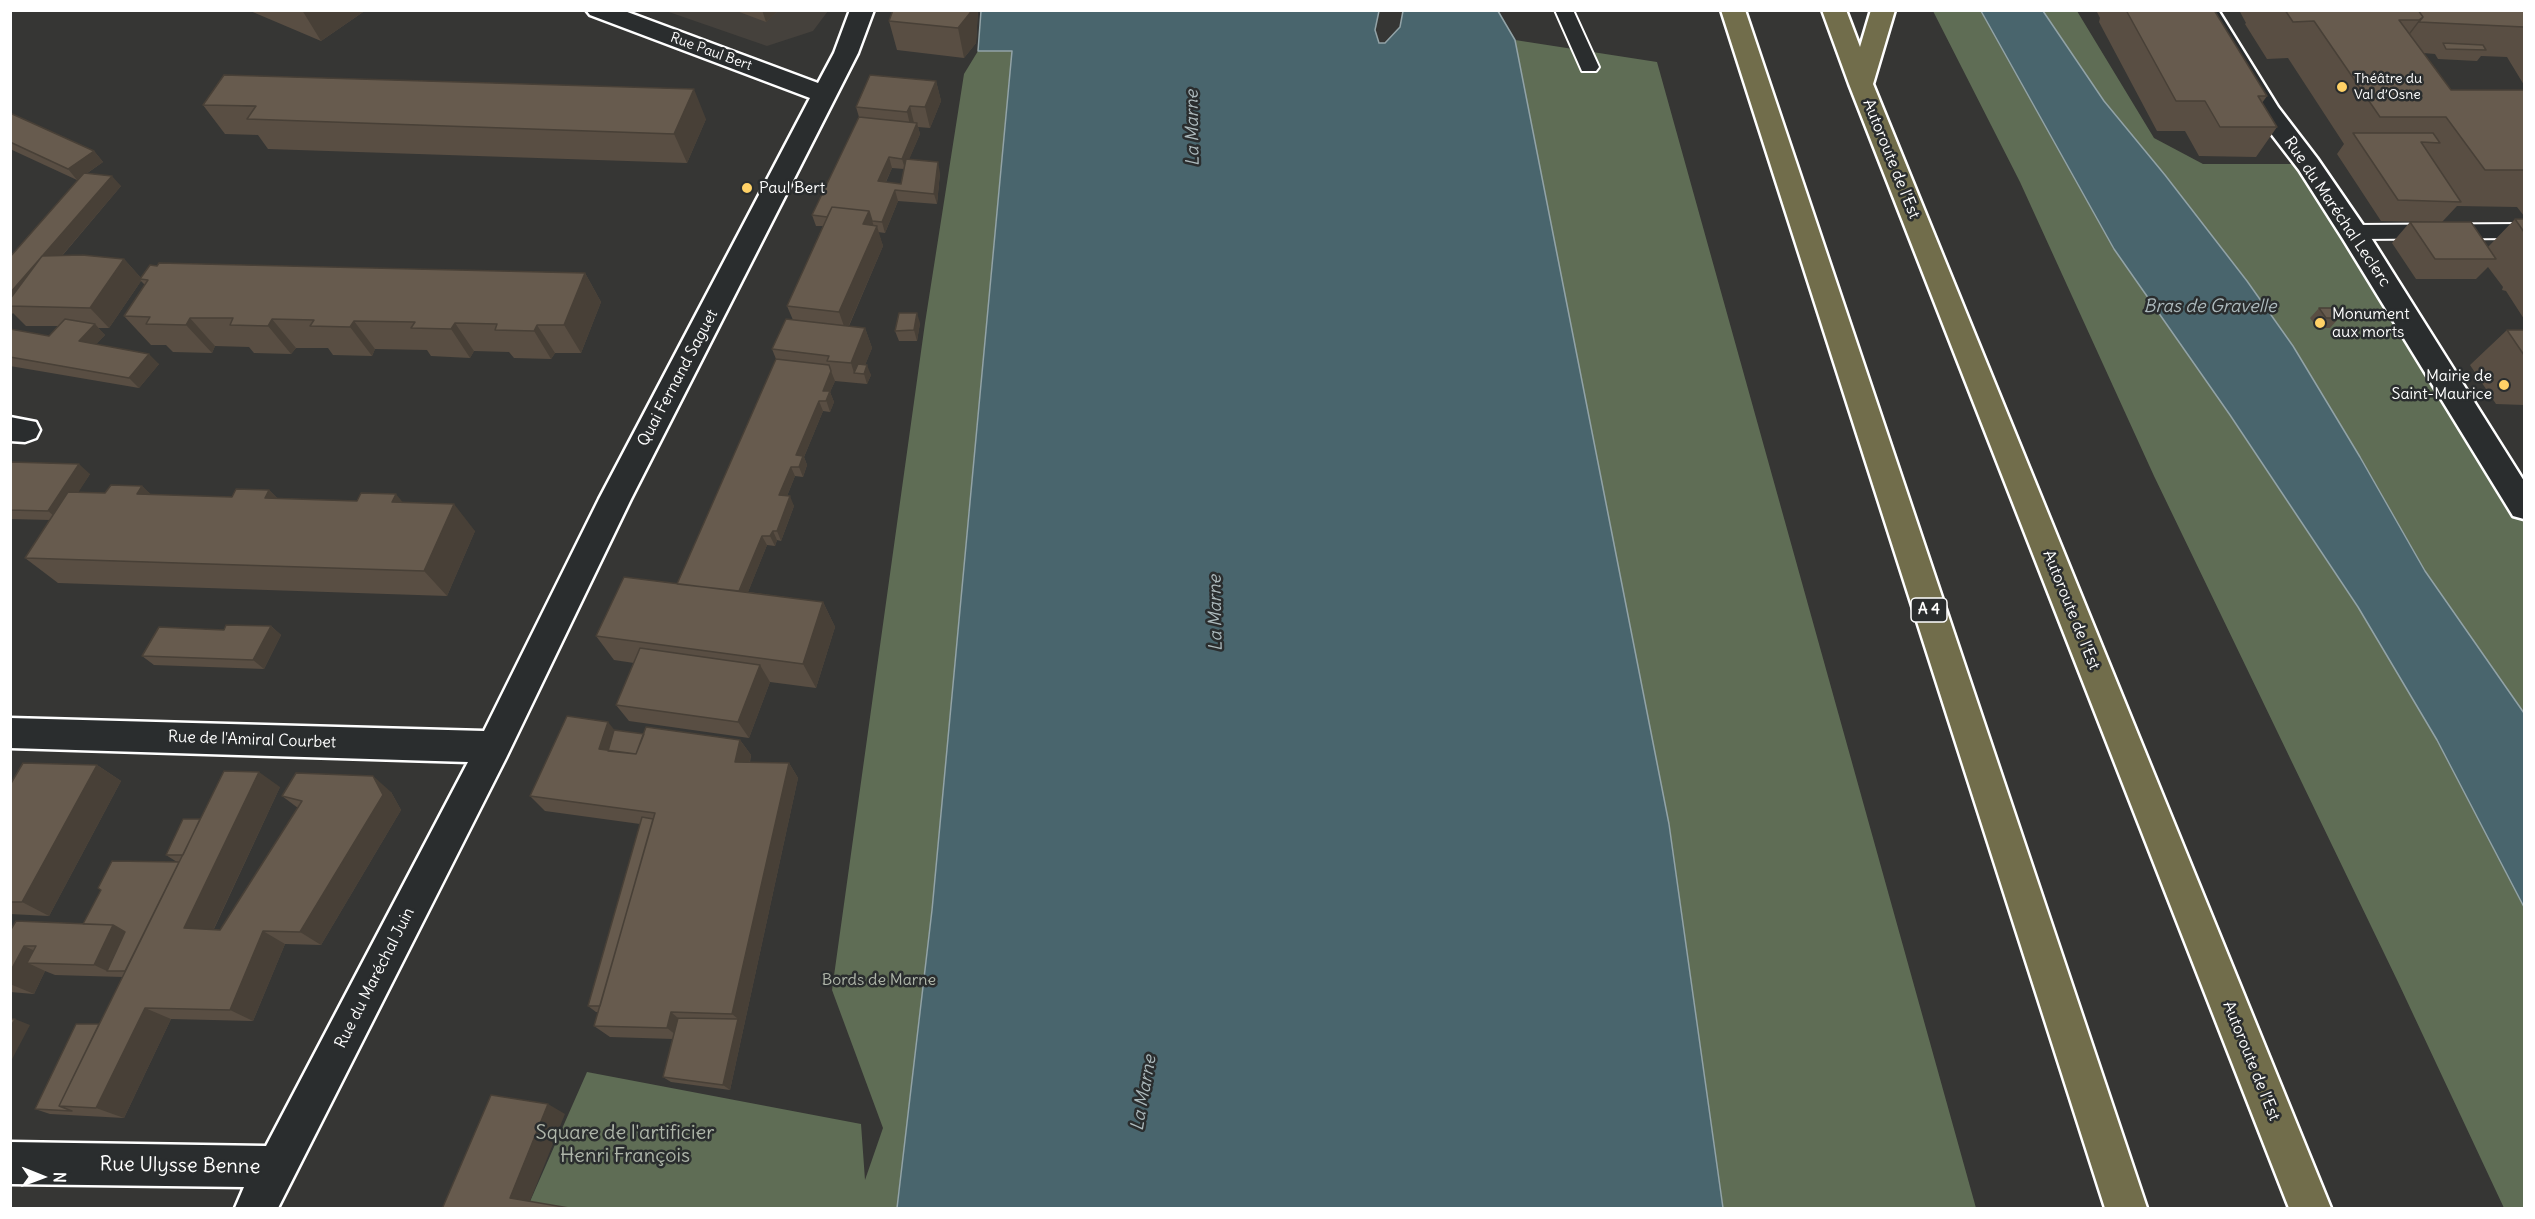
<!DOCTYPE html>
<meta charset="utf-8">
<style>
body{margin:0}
#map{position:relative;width:2535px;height:1219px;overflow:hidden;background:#363634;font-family:Delius,sans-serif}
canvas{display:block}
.frame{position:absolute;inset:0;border:12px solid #fff;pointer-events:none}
.north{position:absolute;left:12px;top:1147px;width:60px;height:60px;-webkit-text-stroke:4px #2a2d2e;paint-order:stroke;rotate:91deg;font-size:16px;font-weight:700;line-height:24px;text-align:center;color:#fff}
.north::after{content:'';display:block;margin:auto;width:21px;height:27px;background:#fff;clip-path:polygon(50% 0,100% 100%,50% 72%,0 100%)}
</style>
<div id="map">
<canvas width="2535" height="1219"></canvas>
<div class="frame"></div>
<div class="north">N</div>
</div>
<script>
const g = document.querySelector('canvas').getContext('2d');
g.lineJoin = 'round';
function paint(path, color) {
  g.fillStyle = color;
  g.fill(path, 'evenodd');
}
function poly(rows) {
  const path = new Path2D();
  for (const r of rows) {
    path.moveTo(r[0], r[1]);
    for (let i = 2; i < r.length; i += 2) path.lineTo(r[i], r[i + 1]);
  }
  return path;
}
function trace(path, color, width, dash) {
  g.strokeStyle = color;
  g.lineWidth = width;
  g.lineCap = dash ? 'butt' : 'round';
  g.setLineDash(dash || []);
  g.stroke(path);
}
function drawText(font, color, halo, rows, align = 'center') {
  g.font = font + ' Delius,sans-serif';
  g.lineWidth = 5;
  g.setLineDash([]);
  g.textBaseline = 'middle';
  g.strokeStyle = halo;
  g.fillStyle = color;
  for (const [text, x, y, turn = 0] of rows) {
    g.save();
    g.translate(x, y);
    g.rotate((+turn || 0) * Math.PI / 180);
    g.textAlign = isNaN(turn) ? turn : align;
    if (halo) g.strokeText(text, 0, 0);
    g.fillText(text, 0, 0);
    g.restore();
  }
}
paint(poly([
 [666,11,828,11,813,31,767,46]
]), '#45413c');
paint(poly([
 [1933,11,1981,11,2114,249,2230,415,2358,607,2437,740,2524,907,2524,1208,2504,1208,2398,982,2154,476,2020,182],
 [2043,11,2077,11,2154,138,2203,164,2308,164,2353,232,2524,519,2524,713,2425,571,2360,457,2293,346,2247,281,2165,175,2104,101],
 [1515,40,1657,62,1976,1208,1723,1208,1669,824],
 [978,51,1012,51,932,910,897,1208,544,1208,528,1206,587,1072,861,1124,865,1180,883,1128,832,990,925,323,964,74]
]), '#5f6d55');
const water = poly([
 [981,11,1379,11,1375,30,1379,43,1385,43,1400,27,1403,11,1498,11,1515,40,1669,824,1723,1208,897,1208,932,910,1012,51,978,51,981,11],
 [1981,11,2043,11,2104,101,2165,175,2247,281,2293,346,2360,457,2425,571,2524,713,2524,907,2437,740,2358,607,2230,415,2114,249,1981,11]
]);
paint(water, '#49656d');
trace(water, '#92a3a7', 1.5);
const service = poly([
 [1555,10,1573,10,1599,67,1596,71,1582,71,1555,10],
 [2524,224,2524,238,2353,239,2346,237,2342,232,2346,227,2353,225,2524,224]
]);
const minor = poly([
 [586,10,622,10,818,83,834,53,850,10,874,10,858,53,631,499,506,758,278,1208,235,1208,244,1187,10,1184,10,1142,266,1146,468,762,10,748,10,718,484,731,599,499,810,98,590,15,586,10],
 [10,417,36,422,40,430,36,438,25,442,10,441,10,417]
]);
const tertiary = poly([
 [2194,10,2218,10,2278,107,2317,158,2363,225,2524,481,2524,519,2513,516,2343,239,2299,170,2259,118,2194,10]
]);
const motorway = poly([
 [1721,10,1745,10,2147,1208,2105,1208,1721,10],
 [1822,10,1846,10,1860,47,1871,10,1895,10,1873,84,2331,1208,2289,1208,1849,84,1822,10]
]);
trace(service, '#fff', 4);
trace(minor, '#fff', 5);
trace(tertiary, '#fff', 5);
trace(motorway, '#fff', 5);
paint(service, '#2a2d2e');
paint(minor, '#2a2d2e');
paint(tertiary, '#2a2d2e');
paint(motorway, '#716d4b');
paint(poly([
 [248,10,366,10,321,41],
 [734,10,779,10,766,22],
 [978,10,976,43,964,58,897,50,889,21],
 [2096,10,2214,10,2267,96,2262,103,2277,127,2256,157,2199,156,2185,131,2157,131,2099,22,2100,18],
 [2239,10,2524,10,2524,85,2507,57,2481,56,2477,61,2438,59,2435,54,2423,53,2451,90,2524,90,2524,216,2517,207,2457,206,2442,222,2381,221,2337,154,2344,144,2288,58,2267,59,2245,24,2246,23],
 [936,81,941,101,930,128,918,127,920,134,909,159,940,173,937,204,898,201,885,233,878,232,883,246,849,326,865,328,872,348,865,365,871,375,867,384,835,381,830,392,834,402,830,412,823,411,804,457,807,465,803,477,795,476,787,496,794,506,781,541,777,540,775,546,767,545,748,592,823,602,835,627,816,688,770,682,749,738,629,721,616,705,634,663,614,660,596,636,677,584,776,359,772,349,793,320,787,306,823,226,816,226,812,215,859,117,856,107],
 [892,168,904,169,901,184,886,182],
 [203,105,706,119,687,163,268,149,258,135,225,134],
 [10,113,94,151,103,162,86,174,121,186,62,256,124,259,141,278,585,273,601,302,581,353,555,353,551,359,514,358,509,352,474,351,470,358,431,356,427,350,375,349,372,356,333,355,328,348,296,348,291,354,254,353,249,347,215,346,212,353,173,352,166,345,151,345,124,316,145,285,141,281,109,328,98,328,105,335,96,344,159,364,139,388,10,366,10,329,49,336,58,326,26,326,13,313,10,316,10,257,80,178,77,180,10,149],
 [2515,219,2524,219,2524,319,2506,291,2502,290,2503,287,2488,267,2476,279,2416,279,2392,243,2410,222,2488,247],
 [2319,308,2339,318,2330,328,2317,328,2310,318],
 [920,323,917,341,899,341,895,331],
 [2507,330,2524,330,2524,405,2496,404,2470,365],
 [10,462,90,474,78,492,105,493,142,486,151,495,232,497,269,490,277,498,403,503,475,531,447,596,58,583,25,558,50,520,10,519],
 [271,626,281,635,264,669,154,665,142,656,224,630],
 [614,730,644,734,740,740,751,755,750,762,789,763,798,778,730,1090,671,1082,663,1077,673,1039,610,1037,594,1026,598,1012,596,1012,588,1006,640,824,545,811,530,796],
 [97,765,121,781,49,916,10,914,10,785],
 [280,787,214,929,220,930,298,808,282,796,391,792,401,810,321,945,285,944,253,1021,171,1019,124,1118,50,1114,35,1109,99,1024,123,977,55,975,45,971,34,994,10,992,10,927,83,924,177,862,166,855,200,819]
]), '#594e43');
paint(poly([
 [302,10,366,10,321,41],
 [762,10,779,10,766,22],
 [971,10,978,10,976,43,964,58,958,28],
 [2423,17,2395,54,2391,57,2419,20],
 [936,81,941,101,930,128,925,107],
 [694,89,706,119,687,163,674,134],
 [910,106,915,127,912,133,907,112],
 [917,123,920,134,905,169,902,159],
 [94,151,103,162,77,180,68,169],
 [889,157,892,168,881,192,878,181],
 [938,162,940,173,937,204,934,194],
 [112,176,121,186,19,306,10,306,10,293],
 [895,190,898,201,885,233,882,222],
 [869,211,875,230,877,226,883,246,846,332,839,312,863,224],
 [124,259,142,279,140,279,141,281,109,328,90,308],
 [585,273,601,302,581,353,564,325],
 [917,313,920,323,917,341,914,330],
 [190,318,215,346,212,353,186,325],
 [272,319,296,348,291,354,268,326],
 [354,321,375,349,372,356,350,327],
 [455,323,474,351,470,358,451,329],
 [95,324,105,335,89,352,79,341],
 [537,325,555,353,551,359,534,331],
 [865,328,872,348,862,373,854,373,851,363],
 [149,354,159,364,139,388,129,378],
 [867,365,871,375,867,384,864,374],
 [831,371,835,381,830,392,834,402,830,412,823,391],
 [819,401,823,411,804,457,807,465,803,477,799,467,796,455],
 [79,464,90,474,60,521,48,511],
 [791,467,795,476,784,504,779,495],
 [142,486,170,512,137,494],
 [269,490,295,516,265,498],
 [396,494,418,521,392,502],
 [790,496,794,506,781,541,777,531],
 [454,504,475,531,447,596,424,571],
 [773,531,777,540,775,546,770,536],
 [762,536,767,545,742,607,736,600],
 [823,602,835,627,816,688,803,664],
 [271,626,281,635,264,669,253,660],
 [760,665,770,682,749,738,738,722],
 [608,722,621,738,615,758,599,749],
 [740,740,751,755,746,778,735,762],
 [789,763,798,778,730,1090,723,1085,738,1019,732,1014],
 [97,765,121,781,49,916,22,902],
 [259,772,280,787,208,941,184,928],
 [373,776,391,792,401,810,321,945,300,932],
 [113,925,138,938,107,971,94,965],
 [263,931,285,944,253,1021,230,1010],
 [24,946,51,958,28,963,45,971,34,994,10,984,10,962],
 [145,1008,171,1019,124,1118,96,1108],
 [671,1012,685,1024,681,1039,667,1028],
 [15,1019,30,1025,10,1063,10,1028],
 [548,1104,565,1114,528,1206,510,1198]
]), '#484037');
const building = poly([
 [893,10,971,10,970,13,958,28,889,21,893,10],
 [2126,10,2214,10,2267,96,2258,96,2277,127,2220,127,2205,101,2176,101,2126,10],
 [2285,10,2418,10,2423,17,2419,20,2399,20,2451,90,2524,90,2524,170,2485,170,2446,117,2380,117,2314,21,2293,22,2285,10],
 [2418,10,2524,10,2524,27,2419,22,2423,17,2418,10],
 [2443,43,2483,45,2486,50,2446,49,2443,43],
 [224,75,694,89,674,134,247,119,256,106,203,105,224,75],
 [870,75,936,81,925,107,910,106,907,112,856,107,870,75],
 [10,113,94,151,68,169,10,142,10,113],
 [859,117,917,123,902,159,889,157,878,181,901,184,906,159,938,162,934,194,895,190,882,222,872,221,869,211,832,207,827,217,812,215,859,117],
 [2353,133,2433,133,2440,143,2421,142,2461,202,2398,200,2353,133],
 [84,173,112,176,10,293,10,257,84,173],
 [832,207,869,211,863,224,877,226,839,312,787,306,832,207],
 [2515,219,2524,219,2524,232,2515,219],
 [2410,222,2471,222,2496,259,2435,259,2410,222],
 [82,255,124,259,90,308,10,306,10,299,42,256,82,255],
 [159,263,585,273,564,325,537,325,534,331,495,330,497,324,455,323,451,329,411,328,415,322,354,321,350,327,310,326,314,320,272,319,268,326,230,325,233,318,190,318,186,325,146,324,150,317,124,316,148,280,140,279,150,265,157,266,159,263],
 [2319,308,2333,308,2339,318,2326,318,2319,308],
 [899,313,917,313,914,330,895,331,899,313],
 [65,319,95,324,79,341,149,354,129,378,10,357,10,329,49,336,65,319],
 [786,319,865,328,851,363,827,361,829,356,772,349,786,319],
 [2507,330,2524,330,2524,355,2507,330],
 [776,359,829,365,831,371,823,391,830,391,826,401,819,401,796,455,803,456,799,467,791,467,779,495,790,496,777,531,773,531,770,536,762,536,739,591,677,584,776,359],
 [858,364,867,365,864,374,854,373,858,364],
 [10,462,79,464,48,511,10,510,10,462],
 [111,485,142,486,137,494,232,497,236,489,269,490,265,498,357,501,361,493,396,494,392,502,454,504,424,571,25,558,68,492,105,493,111,485],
 [624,577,823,602,803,664,596,636,624,577],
 [226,625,271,626,253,660,142,656,159,627,224,630,226,625],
 [640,648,760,665,738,722,616,705,640,648],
 [567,716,608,722,599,749,636,754,646,727,740,740,735,762,789,763,732,1014,671,1012,667,1028,594,1026,655,813,530,796,567,716],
 [614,730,644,734,636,754,608,751,614,730],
 [23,763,97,765,22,902,10,902,10,785,23,763],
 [224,771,259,772,184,928,220,930,302,801,282,796,296,773,373,776,383,795,300,932,263,931,230,1010,145,1008,96,1108,59,1106,224,771],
 [642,817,653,819,600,1006,588,1006,642,817],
 [183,819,200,819,183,855,166,855,183,819],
 [112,861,179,862,125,971,107,971,125,932,113,925,83,924,101,890,98,888,112,861],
 [16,921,113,925,94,965,27,963,36,946,24,946,10,972,10,931,16,921],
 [678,1018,738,1019,723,1085,663,1077,678,1018],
 [10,1019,15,1019,10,1028,10,1019],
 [76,1024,99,1024,59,1106,72,1111,35,1109,76,1024],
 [491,1095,548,1104,510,1198,575,1209,442,1209,491,1095]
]);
paint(building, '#675b4e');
trace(building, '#484037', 1.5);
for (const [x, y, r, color] of [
 [2342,87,6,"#ffd166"],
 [747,188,6,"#ffd166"],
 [2320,323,6,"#ffd166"],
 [2504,385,6,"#ffd166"]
]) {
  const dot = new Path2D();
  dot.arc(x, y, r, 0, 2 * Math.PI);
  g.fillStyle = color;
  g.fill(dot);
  trace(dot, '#2a2d2e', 2);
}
drawText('14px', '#fff', '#2a2d2e', [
 ["Rue Paul Bert",711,52,20]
]);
drawText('14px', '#fff', '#2a2d2e', [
 ["Théâtre du",2354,79],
 ["Val d’Osne",2354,95]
], 'left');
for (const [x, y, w] of [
 [1929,610,36]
]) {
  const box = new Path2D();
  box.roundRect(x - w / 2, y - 12, w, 24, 4.5);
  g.fillStyle = '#2a2d2e';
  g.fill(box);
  trace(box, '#fff', 1.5);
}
drawText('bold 15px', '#fff', null, [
 ["A 4",1929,610]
]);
drawText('16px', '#fff', '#2a2d2e', [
 ["Autoroute de l’Est",1891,159,68],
 ["Rue du Maréchal Leclerc",2337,212,56],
 ["Quai Fernand Saguet",678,378,-62],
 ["Autoroute de l’Est",2071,610,68],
 ["Rue de l'Amiral Courbet",252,740,2],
 ["Rue du Maréchal Juin",375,978,-63],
 ["Autoroute de l’Est",2251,1061,68]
]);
drawText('16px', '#fff', '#2a2d2e', [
 ["Paul Bert",759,188],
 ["Monument",2332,314],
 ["aux morts",2332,332],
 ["Mairie de",2492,376,"right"],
 ["Saint-Maurice",2492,394,"right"]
], 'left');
drawText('16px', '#afb6aa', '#2a2d2e', [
 ["Bords de Marne",879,980]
]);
drawText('italic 18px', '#adbabd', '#2a2d2e', [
 ["La Marne",1193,128,-91],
 ["Bras de Gravelle",2210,307],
 ["La Marne",1216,613,-91],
 ["La Marne",1144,1093,-80]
]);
drawText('20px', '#afb6aa', '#2a2d2e', [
 ["Square de l'artificier",625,1133],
 ["Henri François",625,1156]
]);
drawText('20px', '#fff', '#2a2d2e', [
 ["Rue Ulysse Benne",180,1166,1]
]);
</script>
